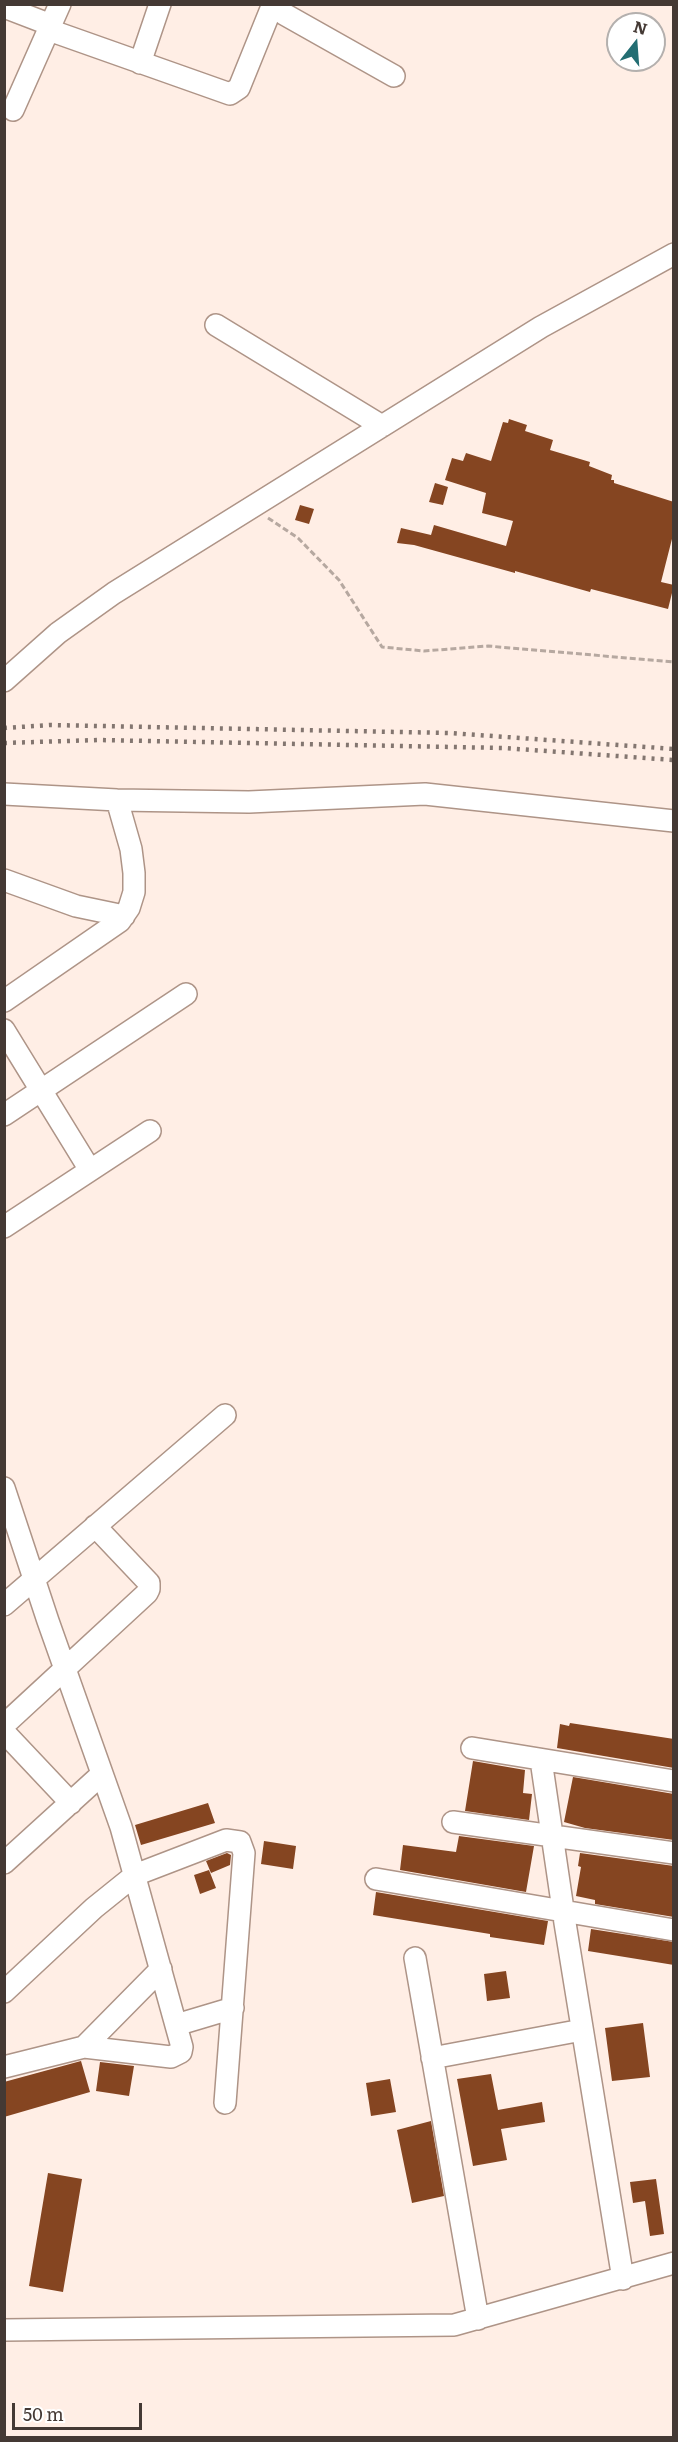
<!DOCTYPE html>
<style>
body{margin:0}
#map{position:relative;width:678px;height:2442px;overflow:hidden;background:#ffeee5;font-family:Literata,serif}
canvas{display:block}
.frame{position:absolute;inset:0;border:6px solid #443934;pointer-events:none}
.north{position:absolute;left:606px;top:12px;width:60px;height:60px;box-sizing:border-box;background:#fff;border:2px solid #b4b0ae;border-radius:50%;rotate:17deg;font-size:16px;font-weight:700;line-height:24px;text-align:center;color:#443934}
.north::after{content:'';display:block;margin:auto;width:21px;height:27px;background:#236e73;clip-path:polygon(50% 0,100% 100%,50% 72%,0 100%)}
.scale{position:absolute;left:12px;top:2403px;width:130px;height:27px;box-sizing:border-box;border:3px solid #443934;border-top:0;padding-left:8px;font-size:18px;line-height:21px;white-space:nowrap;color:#443934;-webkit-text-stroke:4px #fff;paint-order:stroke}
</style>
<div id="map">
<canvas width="678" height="2442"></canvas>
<div class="frame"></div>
<div class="north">N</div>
<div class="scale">50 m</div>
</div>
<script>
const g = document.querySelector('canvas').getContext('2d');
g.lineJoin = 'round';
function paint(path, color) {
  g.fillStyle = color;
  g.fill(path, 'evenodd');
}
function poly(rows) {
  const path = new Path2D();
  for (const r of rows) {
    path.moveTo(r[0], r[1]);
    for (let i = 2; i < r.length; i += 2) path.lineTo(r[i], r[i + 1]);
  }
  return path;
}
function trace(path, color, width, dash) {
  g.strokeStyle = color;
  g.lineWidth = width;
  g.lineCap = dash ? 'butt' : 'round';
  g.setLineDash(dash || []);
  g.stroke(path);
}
paint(poly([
 [509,419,527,425,525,431,553,440,550,450,590,462,589,466,612,475,611,480,614,480,614,483,674,502,674,531,661,582,674,585,668,609,591,589,590,592,515,571,515,573,414,545,397,543,401,528,431,535,434,525,506,546,513,521,482,513,486,493,445,480,452,458,463,461,466,453,491,461,503,422,508,423],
 [435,483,448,487,443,505,429,502],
 [300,505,314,509,309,524,295,520],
 [570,1723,674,1739,674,1768,557,1748,560,1724,569,1726],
 [473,1761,525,1770,523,1793,532,1794,529,1820,465,1811],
 [573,1777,674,1794,674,1840,585,1828,564,1822],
 [208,1803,215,1823,141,1845,135,1825],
 [459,1836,534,1846,526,1892,400,1870,403,1845,456,1852],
 [264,1841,296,1846,293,1869,261,1864],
 [227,1853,231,1855,230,1865,211,1873,206,1861],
 [580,1853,674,1866,674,1917,595,1904,595,1900,576,1896,581,1867,578,1866],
 [209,1870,216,1888,200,1894,194,1875],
 [376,1892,548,1921,544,1945,490,1937,490,1934,373,1915],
 [591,1929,674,1942,674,1965,588,1951],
 [506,1971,510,1998,487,2001,484,1974],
 [643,2023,650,2077,612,2081,605,2028],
 [81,2061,90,2092,4,2117,4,2082],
 [100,2062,134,2066,129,2096,96,2091],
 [491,2074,498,2110,542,2102,545,2122,501,2129,507,2160,473,2166,457,2079],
 [390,2079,396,2112,371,2116,366,2083],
 [431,2121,444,2196,412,2203,397,2130],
 [48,2173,82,2179,63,2292,29,2286],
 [656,2179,664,2234,650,2236,645,2201,633,2203,630,2182]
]), '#854521');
const minor = poly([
 [276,4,284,14,394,76],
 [4,7,51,25],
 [49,30,230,94,239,88,273,4],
 [140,63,160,4],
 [13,110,60,4],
 [216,325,382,426],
 [4,681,58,633,114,593,541,327,674,254],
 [4,794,117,800,249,802,425,794,674,821],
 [4,880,76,906,124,916],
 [4,1001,120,921,129,908,134,892,134,873,131,849,117,800],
 [4,1030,90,1170],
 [4,1115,186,994],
 [4,1227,150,1131],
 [4,1488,48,1621,121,1827,182,2047,181,2052,171,2057,84,2047,4,2067],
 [4,1605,225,1415],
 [4,1725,147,1593,149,1589,149,1583,95,1526],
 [4,1732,71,1803],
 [472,1748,674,1781],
 [541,1760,565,1923,623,2279],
 [453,1822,674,1853],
 [4,1863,102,1774],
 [376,1879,674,1930],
 [415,1958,478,2319],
 [4,1992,94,1908,135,1875,226,1840,240,1842,244,1853,225,2103],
 [176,2025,233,2008],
 [84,2047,161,1969],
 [432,2058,582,2030],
 [4,2330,454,2325,674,2263]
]);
trace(minor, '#ae9487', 24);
trace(poly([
 [268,518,298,538,339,580,382,647,424,651,488,646,674,662]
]), '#b6a8a0', 3, [6, 3]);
trace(minor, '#fff', 21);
trace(poly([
 [4,728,50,725,450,733,674,749],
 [4,743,98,740,503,748,674,760]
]), '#837670', 4.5, [3, 6]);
</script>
